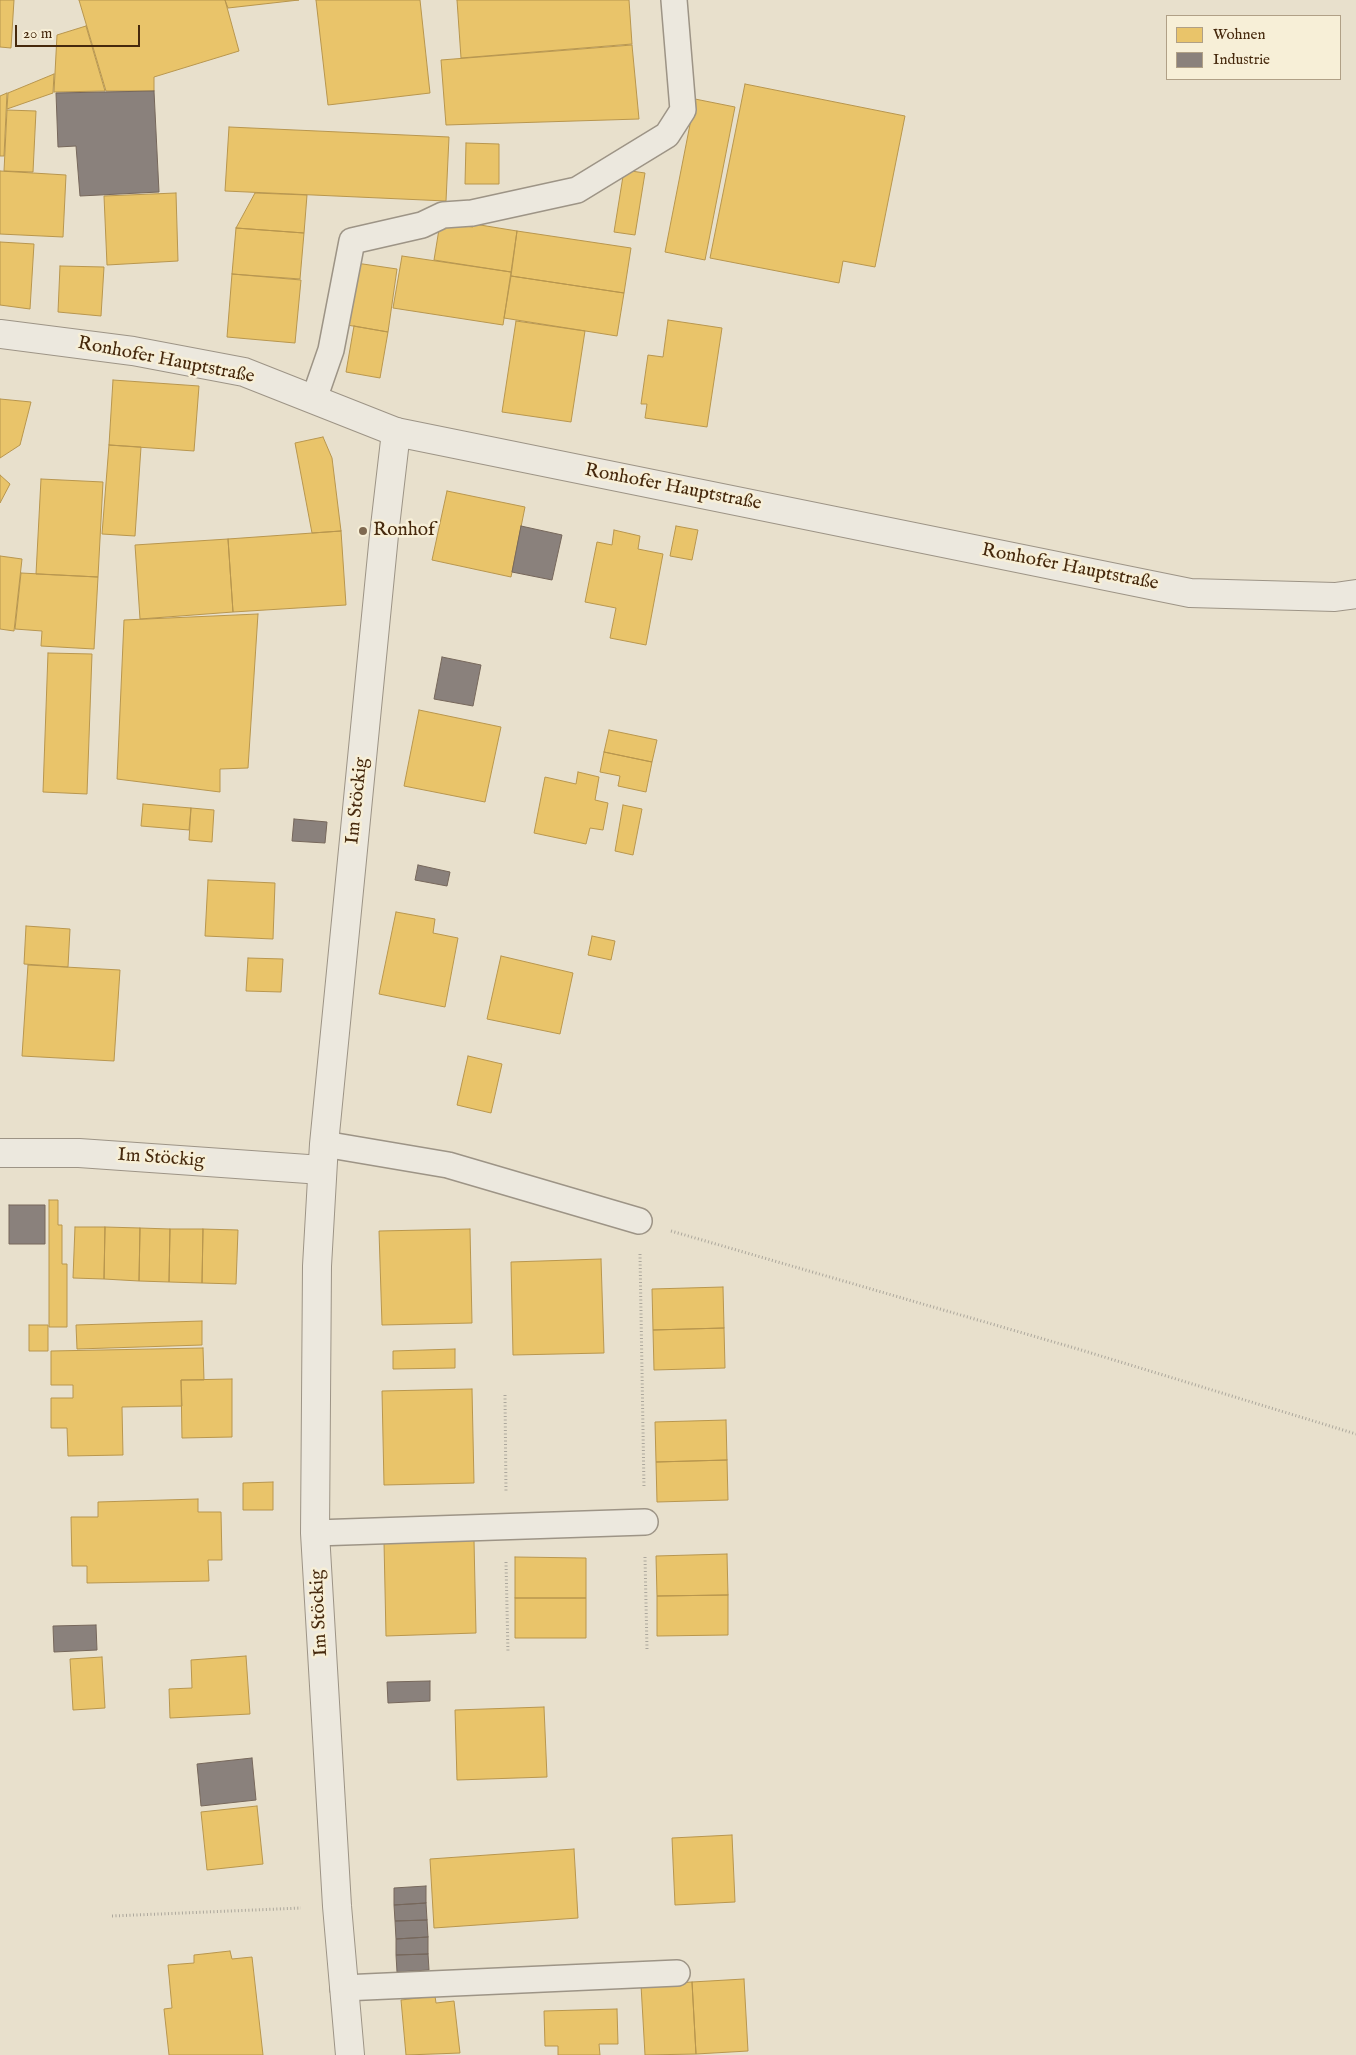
<!DOCTYPE html>
<meta charset="utf-8">
<style>
body{margin:0}
#map{position:relative;width:1356px;height:2055px;overflow:hidden;background:#e8e0cc;font-family:"IM FELL English",serif}
canvas{display:block}
.legend{position:absolute;left:1166px;top:15px;width:175px;height:65px;box-sizing:border-box;background:#f7efd7;border:1px solid #b0a086;margin:0;padding:6px 9px;list-style:none;font-size:15px;color:#46290d}
.legend li{display:flex;align-items:center;gap:10px;height:25px}
.legend b{width:25px;border:1px solid #b0a086}
.scale{position:absolute;left:15px;top:25px;width:125px;height:22px;box-sizing:border-box;border:2px solid #46290d;border-top:0;padding-left:6px;font-size:15px;line-height:18px;white-space:nowrap;color:#46290d;-webkit-text-stroke:4px #f7efd7;paint-order:stroke}
</style>
<div id="map">
<canvas width="1356" height="2055"></canvas>
<ul class="legend">
<li><b style="height:14px;background:#e9c46a"></b>Wohnen</li>
<li><b style="height:14px;background:#8a817c"></b>Industrie</li>
</ul>
<div class="scale">20 m</div>
</div>
<script>
const g = document.querySelector('canvas').getContext('2d');
g.lineJoin = 'round';
function paint(path, color) {
  g.fillStyle = color;
  g.fill(path, 'evenodd');
}
function poly(rows) {
  const path = new Path2D();
  for (const r of rows) {
    path.moveTo(r[0], r[1]);
    for (let i = 2; i < r.length; i += 2) path.lineTo(r[i], r[i + 1]);
  }
  return path;
}
function trace(path, color, width, dash) {
  g.strokeStyle = color;
  g.lineWidth = width;
  g.lineCap = dash ? 'butt' : 'round';
  g.setLineDash(dash || []);
  g.stroke(path);
}
function drawText(font, color, halo, rows, align = 'center') {
  g.font = font + ' "IM FELL English",serif';
  g.lineWidth = 5;
  g.setLineDash([]);
  g.textBaseline = 'middle';
  g.strokeStyle = halo;
  g.fillStyle = color;
  for (const [text, x, y, turn = 0] of rows) {
    g.save();
    g.translate(x, y);
    g.rotate((+turn || 0) * Math.PI / 180);
    g.textAlign = isNaN(turn) ? turn : align;
    if (halo) g.strokeText(text, 0, 0);
    g.fillText(text, 0, 0);
    g.restore();
  }
}
const homes = poly([
 [0,0,14,0,11,48,0,47,0,0],
 [79,0,225,0,239,51,154,77,154,91,106,91,79,0],
 [225,0,299,0,228,8,225,0],
 [316,0,420,0,430,93,328,105,316,0],
 [457,0,629,0,632,44,461,58,457,0],
 [86,26,105,91,54,92,57,35,86,26],
 [632,45,639,119,446,125,441,60,632,45],
 [54,74,53,93,7,109,8,93,54,74],
 [745,84,905,116,875,267,843,261,839,283,710,258,745,84],
 [7,93,4,156,0,156,0,96,7,93],
 [695,99,735,107,705,260,665,252,695,99],
 [7,110,36,111,33,172,4,171,7,110],
 [229,127,449,137,446,201,225,191,229,127],
 [466,143,499,144,499,184,465,184,466,143],
 [624,170,645,173,635,235,614,232,624,170],
 [0,171,66,175,63,237,0,234,0,171],
 [176,193,178,261,107,265,104,196,176,193],
 [255,193,307,195,304,233,236,228,255,193],
 [440,223,473,227,474,224,517,231,511,272,434,260,440,223],
 [236,228,304,233,300,279,232,274,236,228],
 [517,231,631,248,624,293,511,276,517,231],
 [0,242,34,244,30,309,0,305,0,242],
 [402,256,511,272,503,325,393,308,402,256],
 [356,263,397,269,388,332,347,325,356,263],
 [60,266,104,267,101,316,58,312,60,266],
 [232,274,301,280,295,343,227,337,232,274],
 [511,276,624,293,617,336,504,318,511,276],
 [668,320,722,328,707,427,645,418,647,404,641,404,648,355,663,357,668,320],
 [516,321,585,331,571,422,502,412,516,321],
 [354,326,388,332,380,378,346,372,354,326],
 [113,380,199,386,194,451,109,445,113,380],
 [0,399,31,402,20,445,0,458,0,399],
 [323,437,332,458,341,531,312,533,295,443,323,437],
 [109,445,141,447,135,536,102,534,109,445],
 [0,475,10,484,0,503,0,475],
 [41,479,103,482,98,577,36,574,41,479],
 [447,491,525,507,511,577,432,560,447,491],
 [676,526,698,530,692,560,670,556,676,526],
 [614,530,640,536,638,549,663,554,646,645,610,638,616,608,585,602,597,542,612,545,614,530],
 [341,531,346,605,233,612,228,539,341,531],
 [228,539,233,612,140,619,135,545,228,539],
 [0,556,22,559,14,631,0,629,0,556],
 [21,573,98,577,94,649,41,646,42,631,15,629,21,573],
 [258,614,248,768,220,769,220,792,117,779,124,620,258,614],
 [48,653,92,654,87,794,43,792,48,653],
 [419,710,501,727,485,802,404,786,419,710],
 [609,730,657,740,652,762,604,752,609,730],
 [604,752,652,762,646,792,618,786,620,776,600,772,604,752],
 [578,772,599,777,595,800,608,803,603,830,590,828,586,844,534,833,545,777,576,784,578,772],
 [143,804,191,808,189,830,141,826,143,804],
 [623,805,642,809,633,855,615,851,623,805],
 [191,808,214,810,212,842,189,840,191,808],
 [208,880,275,883,273,939,205,936,208,880],
 [396,912,435,919,433,933,458,938,445,1007,379,994,396,912],
 [26,926,70,929,68,967,24,964,26,926],
 [592,936,615,941,611,960,588,955,592,936],
 [501,956,573,973,560,1034,487,1019,501,956],
 [248,958,283,959,281,992,246,991,248,958],
 [28,965,120,970,114,1061,22,1056,28,965],
 [468,1056,502,1064,491,1113,457,1105,468,1056],
 [49,1200,58,1200,58,1225,62,1225,62,1264,67,1264,67,1327,49,1327,49,1200],
 [75,1227,105,1227,104,1279,73,1278,75,1227],
 [105,1227,140,1228,139,1281,104,1279,105,1227],
 [140,1228,170,1229,169,1282,139,1281,140,1228],
 [170,1229,203,1229,202,1283,169,1282,170,1229],
 [203,1229,238,1230,236,1284,202,1283,203,1229],
 [470,1229,472,1323,382,1325,379,1231,470,1229],
 [601,1259,604,1353,513,1355,511,1262,601,1259],
 [723,1287,724,1328,653,1330,652,1289,723,1287],
 [202,1321,202,1345,77,1349,76,1325,202,1321],
 [29,1325,48,1325,48,1351,29,1351,29,1325],
 [724,1328,725,1368,654,1370,653,1330,724,1328],
 [203,1348,204,1380,181,1380,182,1406,122,1407,123,1455,68,1456,67,1428,51,1428,51,1398,73,1398,73,1385,51,1385,51,1351,203,1348],
 [455,1349,455,1368,393,1369,393,1351,455,1349],
 [232,1379,232,1437,182,1438,181,1380,232,1379],
 [472,1389,474,1483,384,1485,382,1391,472,1389],
 [726,1420,727,1460,656,1462,655,1422,726,1420],
 [727,1460,728,1500,657,1502,656,1462,727,1460],
 [273,1482,273,1510,243,1510,243,1483,273,1482],
 [198,1499,198,1512,221,1512,222,1560,208,1560,209,1581,87,1583,87,1566,72,1566,71,1517,98,1517,98,1502,198,1499],
 [474,1540,476,1633,386,1636,384,1542,474,1540],
 [727,1554,728,1595,657,1596,656,1556,727,1554],
 [515,1557,586,1558,586,1598,515,1598,515,1557],
 [728,1595,728,1635,657,1636,657,1596,728,1595],
 [515,1598,586,1598,586,1638,515,1638,515,1598],
 [246,1656,250,1714,170,1718,169,1689,192,1688,191,1660,246,1656],
 [102,1657,105,1708,73,1710,70,1659,102,1657],
 [544,1707,547,1777,457,1780,455,1710,544,1707],
 [257,1806,263,1864,207,1870,201,1812,257,1806],
 [732,1835,735,1902,675,1905,672,1838,732,1835],
 [574,1849,578,1918,434,1928,430,1859,574,1849],
 [230,1951,232,1959,252,1957,263,2055,169,2055,164,2009,172,2008,168,1965,194,1963,194,1955,230,1951],
 [744,1979,748,2051,696,2054,692,1982,744,1979],
 [692,1982,696,2054,645,2055,641,1985,692,1982],
 [435,1996,436,2003,454,2001,460,2053,406,2055,401,2000,435,1996],
 [617,2009,618,2044,599,2044,600,2055,558,2055,558,2046,545,2046,544,2011,617,2009]
]);
paint(homes, '#e9c46a');
trace(homes, '#b8964e', 1);
const industry = poly([
 [154,91,159,192,80,196,76,146,58,147,56,93,154,91],
 [521,526,562,535,552,580,512,572,521,526],
 [442,657,481,665,473,706,434,699,442,657],
 [294,819,327,822,325,843,292,841,294,819],
 [418,865,450,872,447,886,415,880,418,865],
 [9,1205,45,1205,45,1244,9,1244,9,1205],
 [96,1625,97,1650,54,1652,53,1626,96,1625],
 [430,1681,430,1701,388,1703,387,1682,430,1681],
 [252,1758,256,1800,201,1806,197,1764,252,1758],
 [426,1886,426,1903,394,1905,394,1888,426,1886],
 [426,1903,427,1920,395,1921,394,1905,426,1903],
 [427,1920,428,1937,396,1939,395,1921,427,1920],
 [428,1937,428,1954,396,1955,396,1939,428,1937],
 [428,1954,429,1970,397,1972,396,1955,428,1954]
]);
paint(industry, '#8a817c');
trace(industry, '#76675b', 1);
const service = poly([
 [314,399,331,350,352,241,422,225,443,215,472,213,577,190,667,135,683,110,674,0],
 [324,1144,448,1165,639,1221],
 [315,1533,645,1522],
 [343,1988,677,1973]
]);
const minor = poly([
 [0,334,133,351,244,372,396,432,1190,593,1335,597,1356,594],
 [0,1153,79,1153,322,1170]
]);
const tertiary = poly([
 [350,2055,337,1906,315,1533,317,1266,324,1144,384,535,396,432]
]);
trace(service, '#9d9486', 28);
trace(minor, '#9d9486', 30);
trace(tertiary, '#9d9486', 30);
trace(poly([
 [671,1231,1078,1349,1356,1434],
 [640,1254,644,1488],
 [505,1395,506,1493],
 [645,1557,647,1649],
 [506,1562,508,1653],
 [112,1916,301,1908]
]), '#aca79c', 3, [1, 2.5]);
trace(service, '#ece8de', 25);
trace(minor, '#ece8de', 28);
trace(tertiary, '#ece8de', 28);
for (const [x, y, r, color] of [
 [363,531,5,"#7f6950"]
]) {
  const dot = new Path2D();
  dot.arc(x, y, r, 0, 2 * Math.PI);
  g.fillStyle = color;
  g.fill(dot);
  trace(dot, '#f7efd7', 2);
}
drawText('19px', '#46290d', '#f7efd7', [
 ["Ronhofer Hauptstraße",166,361,11],
 ["Ronhofer Hauptstraße",673,488,11],
 ["Ronhofer Hauptstraße",1070,568,11],
 ["Im Stöckig",358,801,-84],
 ["Im Stöckig",161,1159,4],
 ["Im Stöckig",320,1613,-93]
]);
drawText('19px', '#46290d', '#f7efd7', [
 ["Ronhof",373,531]
], 'left');
</script>
